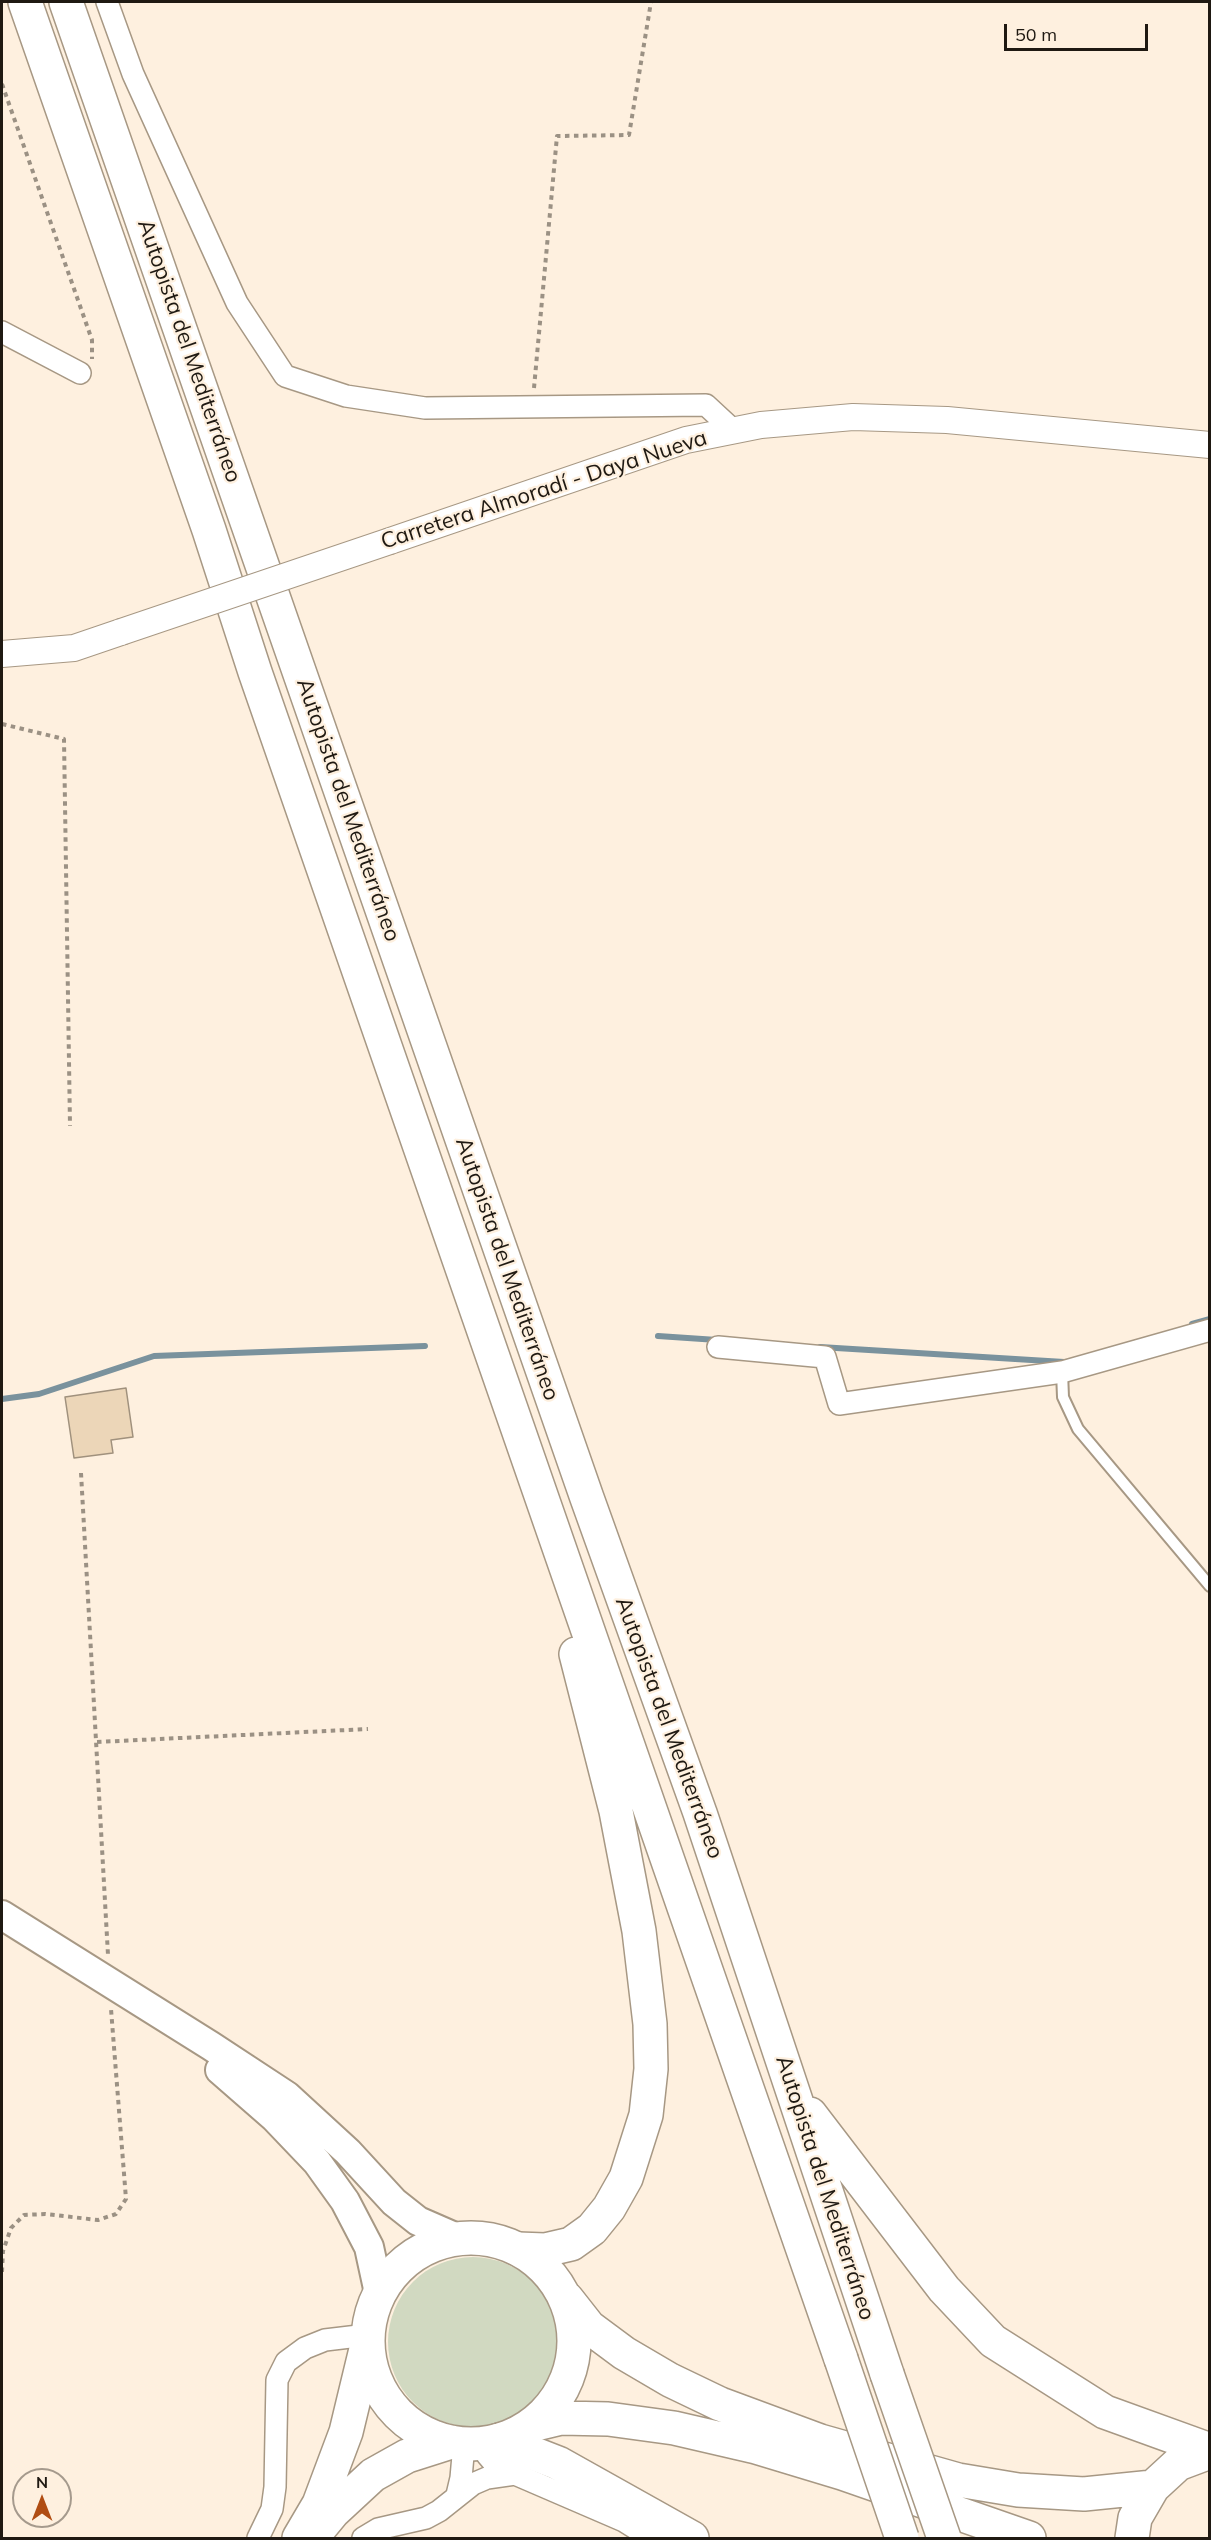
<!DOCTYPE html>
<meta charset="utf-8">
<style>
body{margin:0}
#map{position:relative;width:1211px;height:2540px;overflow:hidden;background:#fef0df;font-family:Mulish,sans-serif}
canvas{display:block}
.frame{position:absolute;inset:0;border:3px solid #1f1912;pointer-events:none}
.north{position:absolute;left:12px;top:2468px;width:60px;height:60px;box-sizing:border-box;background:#fef0df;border:2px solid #a59a8d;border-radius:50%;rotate:0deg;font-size:16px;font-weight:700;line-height:24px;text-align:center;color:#1f1912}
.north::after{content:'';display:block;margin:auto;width:21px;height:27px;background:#b04d13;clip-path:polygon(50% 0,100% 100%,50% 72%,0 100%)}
.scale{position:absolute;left:1004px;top:24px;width:144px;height:27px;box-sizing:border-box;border:3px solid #1f1912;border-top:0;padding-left:8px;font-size:18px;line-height:21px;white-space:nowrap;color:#1f1912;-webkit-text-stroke:4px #fef0df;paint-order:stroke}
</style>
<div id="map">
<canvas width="1211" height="2540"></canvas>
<div class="frame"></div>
<div class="north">N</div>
<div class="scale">50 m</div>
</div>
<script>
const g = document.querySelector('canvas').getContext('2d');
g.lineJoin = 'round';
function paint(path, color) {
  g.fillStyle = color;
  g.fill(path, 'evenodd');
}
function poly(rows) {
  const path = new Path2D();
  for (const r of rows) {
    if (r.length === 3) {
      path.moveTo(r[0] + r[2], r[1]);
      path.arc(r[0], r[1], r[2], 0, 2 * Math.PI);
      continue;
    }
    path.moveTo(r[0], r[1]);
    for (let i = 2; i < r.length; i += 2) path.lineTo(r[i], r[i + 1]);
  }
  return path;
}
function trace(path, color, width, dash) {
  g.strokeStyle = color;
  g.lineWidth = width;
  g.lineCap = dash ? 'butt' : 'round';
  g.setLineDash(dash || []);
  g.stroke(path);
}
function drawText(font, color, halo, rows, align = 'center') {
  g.font = font + ' Mulish,sans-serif';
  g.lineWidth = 4.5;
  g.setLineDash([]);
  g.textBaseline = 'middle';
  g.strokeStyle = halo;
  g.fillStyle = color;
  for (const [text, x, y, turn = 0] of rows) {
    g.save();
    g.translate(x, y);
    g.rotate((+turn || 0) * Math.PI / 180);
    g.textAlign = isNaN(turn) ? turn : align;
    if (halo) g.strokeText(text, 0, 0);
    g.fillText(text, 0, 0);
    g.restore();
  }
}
paint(poly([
 [473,2342,85]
]), '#d1d9c1');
trace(poly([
 [1192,1324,1210,1319],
 [658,1336,717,1340],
 [820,1347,1064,1362],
 [2,1399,39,1394,154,1356,425,1346]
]), '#7a929d', 6);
const building = poly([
 [126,1388,133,1437,111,1440,113,1453,74,1458,65,1397,126,1388]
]);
paint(building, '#ecd6b8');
trace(building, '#a0917d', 1.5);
const service = poly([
 [1062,1372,1063,1397,1078,1429,1210,1586]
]);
const minor = poly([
 [107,2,133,74,237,303,285,376,346,396,425,408,706,405,733,430],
 [2,332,80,373],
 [718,1347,825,1357,839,1404,1062,1372,1210,1330],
 [487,2455,493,2462,515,2474,624,2521,651,2538],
 [457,2495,461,2478,464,2444],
 [258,2538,272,2509,275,2487,277,2380,286,2362,305,2348,325,2340,367,2335],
 [363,2538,378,2529,426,2518,439,2511,473,2484,487,2478,515,2474]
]);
const tertiary = poly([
 [390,541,686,440,761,425,853,417,947,420,1210,445],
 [2,654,74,648,121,632]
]);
const secondary = poly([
 [2,1915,211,2046,287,2096,348,2152,394,2202,418,2221,457,2238],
 [220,2070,275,2118,317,2162,345,2201,369,2247,379,2293]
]);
const primary = poly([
 [471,2341,103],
 [567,2299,589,2327,624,2353,670,2380,720,2404,820,2441,958,2480,1018,2490,1084,2494,1153,2487],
 [532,2425,561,2418,608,2419,674,2428,756,2447,842,2473,1029,2538],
 [314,2535,333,2512,373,2475,407,2456,451,2442],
 [299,2538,319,2504,346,2432,366,2349],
 [1132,2538,1135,2518,1153,2487,1178,2464,1210,2452]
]);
const motorway = poly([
 [25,2,209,530,255,672,841,2359],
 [66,2,587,1498,700,1813,887,2374],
 [810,2114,944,2289,993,2341,1105,2412,1210,2450],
 [518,2249,545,2250,571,2244,592,2229,609,2208,626,2178,646,2115,651,2069,650,2024,639,1931,616,1811,576,1654],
 [499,2440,558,2463,692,2538]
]);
trace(service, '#a79884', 14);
trace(minor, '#a79884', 24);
trace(tertiary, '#a79884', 28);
trace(secondary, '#a79884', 32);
trace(primary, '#a79884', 36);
trace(motorway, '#a79884', 36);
trace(poly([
 [2,84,92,340,92,359],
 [534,388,557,136,629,135,651,2],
 [2,724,64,739,70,1126],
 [81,1473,108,1955],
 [97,1742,368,1729],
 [2,2272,3,2251,11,2228,24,2215,45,2214,98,2220,116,2214,126,2199,111,2009]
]), '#9b9184', 4, [4.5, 4.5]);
trace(service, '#fff', 10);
trace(minor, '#fff', 21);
trace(tertiary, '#fff', 26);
trace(secondary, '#fff', 28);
trace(primary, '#fff', 33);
trace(motorway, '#fff', 33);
const tertiaryBridge = poly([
 [121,632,390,541]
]);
const motorwayBridge = poly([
 [841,2359,902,2538],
 [887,2374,944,2538]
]);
trace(tertiaryBridge, '#a79884', 28, []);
trace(motorwayBridge, '#a79884', 36, []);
trace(tertiaryBridge, '#fff', 26);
trace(motorwayBridge, '#fff', 33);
drawText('22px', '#1f1912', '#fef0df', [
 ["Autopista del Mediterráneo",189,351,71],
 ["Carretera Almoradí - Daya Nueva",544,490,-18],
 ["Autopista del Mediterráneo",348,810,71],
 ["Autopista del Mediterráneo",507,1269,71],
 ["Autopista del Mediterráneo",669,1728,70],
 ["Autopista del Mediterráneo",825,2188,72]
]);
</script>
